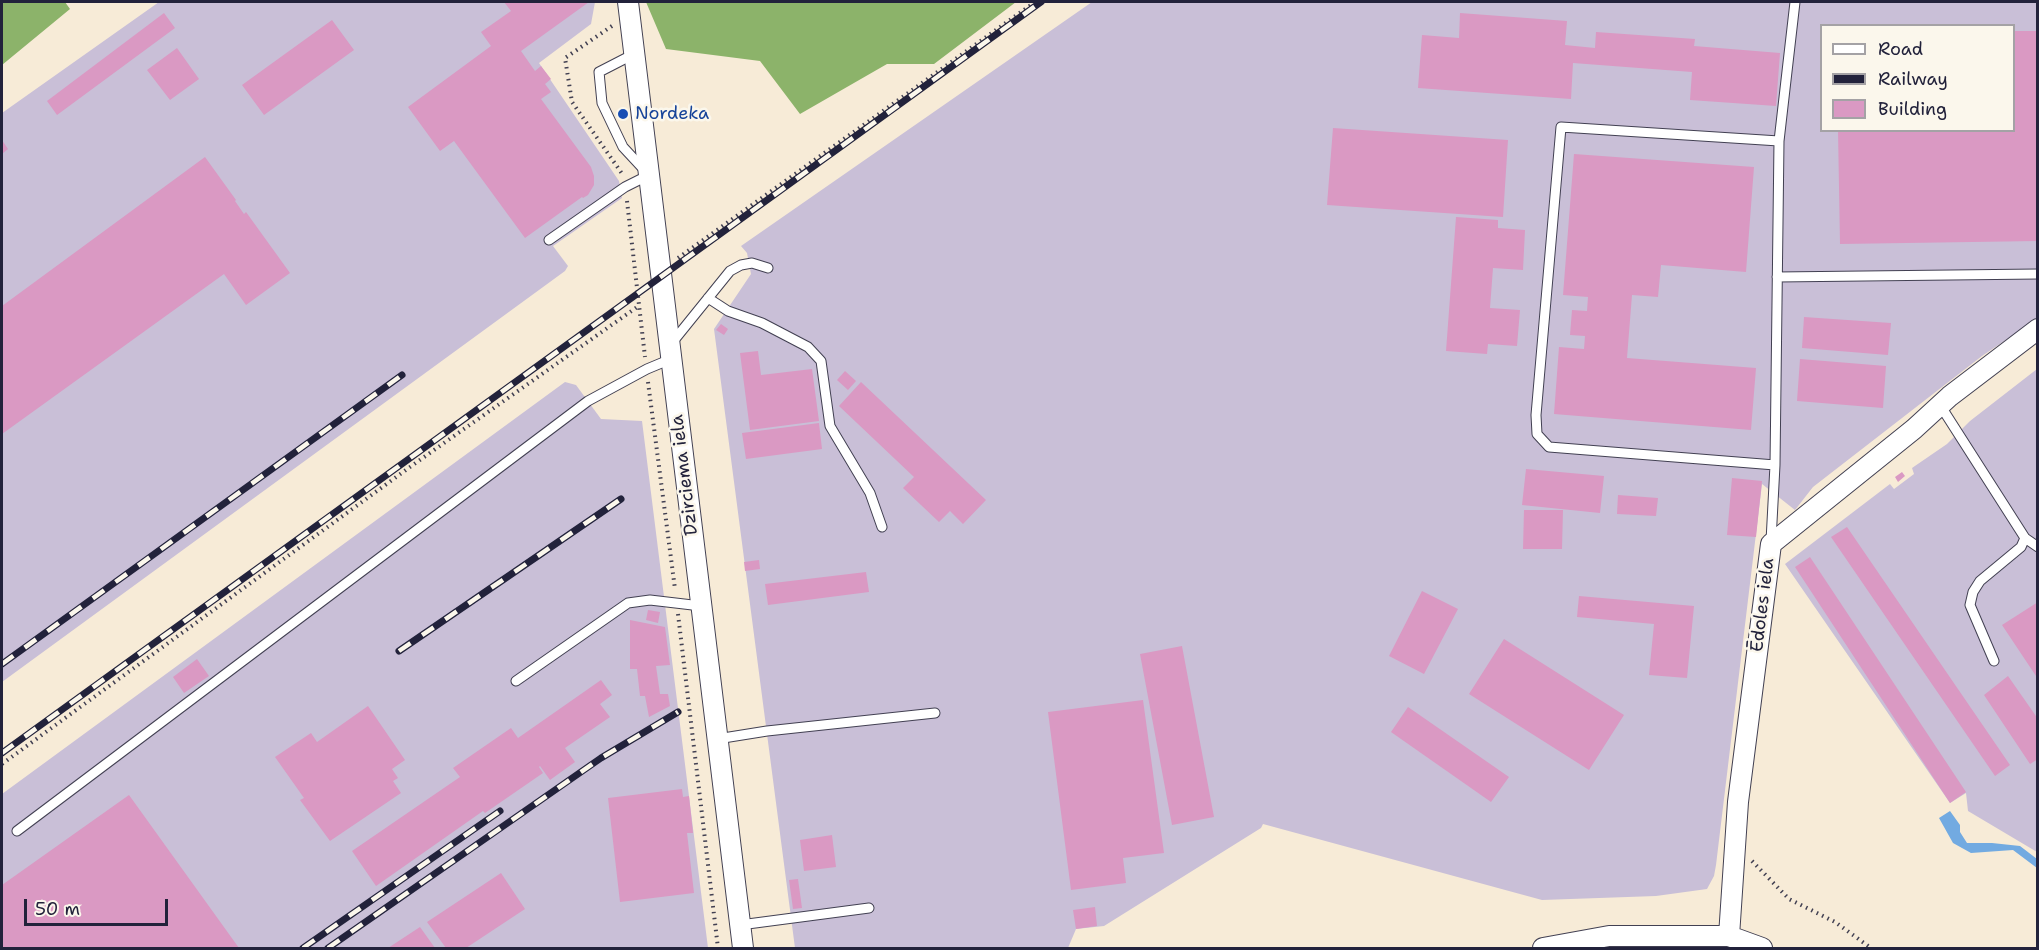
<!DOCTYPE html>
<meta charset="utf-8">
<style>
body{margin:0}
#map{position:relative;width:2039px;height:950px;overflow:hidden;background:#f7ebd7;font-family:"Shantell Sans",sans-serif}
canvas{display:block}
.frame{position:absolute;inset:0;border:3px solid #22223b;pointer-events:none}
.legend{position:absolute;left:1820px;top:24px;width:195px;height:108px;box-sizing:border-box;background:#fbf7ec;border:2px solid #a4a2a5;margin:0;padding:8px 10px;list-style:none;font-size:18px;color:#22223b}
.legend li{display:flex;align-items:center;gap:12px;height:30px}
.legend b{width:30px;border:2px solid #a4a2a5}
.scale{position:absolute;left:24px;top:899px;width:144px;height:27px;box-sizing:border-box;border:3px solid #22223b;border-top:0;padding-left:8px;font-size:18px;line-height:21px;white-space:nowrap;color:#22223b;-webkit-text-stroke:4px #fbf7ec;paint-order:stroke}
</style>
<div id="map">
<canvas width="2039" height="950"></canvas>
<div class="frame"></div>
<ul class="legend">
<li><b style="height:8px;background:#fff"></b>Road</li>
<li><b style="height:8px;background:#22223b"></b>Railway</li>
<li><b style="height:16px;background:#da99c3"></b>Building</li>
</ul>
<div class="scale">50 m</div>
</div>
<script>
const g = document.querySelector('canvas').getContext('2d');
g.lineJoin = 'round';
function paint(path, color) {
  g.fillStyle = color;
  g.fill(path, 'evenodd');
}
function poly(rows) {
  const path = new Path2D();
  for (const r of rows) {
    path.moveTo(r[0], r[1]);
    for (let i = 2; i < r.length; i += 2) path.lineTo(r[i], r[i + 1]);
  }
  return path;
}
function trace(path, color, width, dash) {
  g.strokeStyle = color;
  g.lineWidth = width;
  g.lineCap = dash ? 'butt' : 'round';
  g.setLineDash(dash || []);
  g.stroke(path);
}
function drawText(font, color, halo, rows, align = 'center') {
  g.font = font + ' "Shantell Sans",sans-serif';
  g.lineWidth = 5;
  g.setLineDash([]);
  g.textBaseline = 'middle';
  g.strokeStyle = halo;
  g.fillStyle = color;
  for (const [text, x, y, turn = 0] of rows) {
    g.save();
    g.translate(x, y);
    g.rotate((+turn || 0) * Math.PI / 180);
    g.textAlign = isNaN(turn) ? turn : align;
    if (halo) g.strokeText(text, 0, 0);
    g.fillText(text, 0, 0);
    g.restore();
  }
}
paint(poly([
 [159,2,595,2,591,24,539,63,619,181,622,198,553,246,568,266,565,271,2,682,2,113],
 [1092,2,2037,2,2037,319,1982,356,1813,487,1795,510,1762,484,1716,865,1714,876,1707,889,1656,896,1542,900,1263,824,1261,828,1104,926,1076,929,1068,948,795,948,714,329,751,274,747,253,741,246],
 [1822,26,2014,26,2014,130,1822,130],
 [2037,369,2037,852,1968,811,1966,793,1950,803,1785,564,1890,484,1894,489,1914,474,1912,468,1947,444,1970,421],
 [565,382,576,385,601,419,642,421,708,948,2,948,2,794]
]), '#c9bfd7');
paint(poly([
 [2,2,65,2,70,9,2,65],
 [646,2,1016,2,934,64,887,64,800,114,760,61,666,49]
]), '#8cb36a');
paint(poly([
 [1950,811,1960,825,1960,832,1967,843,1992,843,2020,846,2037,859,2037,868,2013,850,1971,853,1953,843,1939,818]
]), '#72aae1');
paint(poly([
 [504,2,589,2,521,51,535,71,541,66,551,79,545,84,551,92,541,99,591,167,594,176,594,185,588,195,583,198,582,197,525,238,454,141,440,151,408,107,491,46,481,32,511,11],
 [164,13,175,28,57,115,47,101],
 [1460,13,1567,21,1565,45,1595,48,1596,32,1695,39,1694,46,1780,53,1776,106,1690,100,1692,72,1573,63,1571,99,1418,88,1422,35,1459,38],
 [332,20,354,50,264,115,242,85],
 [2014,31,2038,31,2038,241,1840,244,1838,130,2014,130],
 [177,48,199,79,170,100,147,70],
 [1333,128,1508,140,1503,217,1327,205],
 [2,140,8,149,2,154],
 [1574,154,1754,167,1746,272,1661,265,1658,297,1632,295,1627,358,1756,368,1751,430,1554,414,1559,347,1584,349,1585,336,1570,335,1572,310,1587,311,1588,297,1563,295],
 [205,157,236,200,235,201,244,214,246,212,290,273,246,305,224,274,2,434,2,306],
 [1456,217,1498,220,1498,228,1525,230,1523,270,1493,268,1490,308,1520,310,1517,346,1488,344,1487,354,1446,351],
 [1804,317,1891,323,1888,355,1802,348],
 [721,324,728,329,724,335,716,330],
 [758,351,761,375,812,369,819,421,750,430,740,353],
 [1800,359,1886,366,1883,408,1797,401],
 [845,371,856,381,848,390,837,380],
 [861,382,986,500,963,524,950,511,939,522,903,488,914,477,839,406],
 [819,423,822,449,746,459,742,433],
 [1526,469,1604,476,1600,513,1522,505],
 [1902,472,1905,476,1898,482,1895,477],
 [1732,478,1762,481,1756,537,1727,535],
 [1618,495,1658,498,1656,516,1617,514],
 [1524,510,1563,510,1562,549,1523,549],
 [1847,527,2010,765,1995,776,1831,537],
 [1810,557,1966,792,1950,803,1795,567],
 [759,560,760,569,745,571,744,562],
 [866,572,869,592,768,605,765,584],
 [1422,591,1458,609,1424,674,1389,656],
 [1579,596,1694,606,1687,678,1649,675,1654,624,1577,617],
 [2038,602,2038,679,2002,625],
 [648,610,660,612,658,623,646,620],
 [630,620,665,627,670,665,656,666,660,694,668,694,670,706,649,717,645,696,640,696,637,669,630,669],
 [1504,639,1624,715,1589,770,1469,694],
 [1182,646,1214,817,1172,825,1140,654],
 [197,659,209,676,184,693,173,677],
 [2008,676,2038,719,2038,759,2030,764,1984,695],
 [601,680,612,695,600,704,610,717,565,748,575,762,550,780,540,766,539,767,543,773,485,813,483,811,376,886,352,851,460,777,453,768,511,728,518,738],
 [1143,700,1164,853,1123,858,1126,883,1071,890,1048,712],
 [368,706,405,760,392,769,398,778,393,781,401,793,330,841,300,800,304,798,275,757,311,733,317,742],
 [1408,707,1509,777,1491,802,1391,732],
 [682,789,683,797,689,796,693,833,687,833,694,893,620,902,608,798],
 [129,795,239,948,2,948,2,885],
 [832,835,836,867,804,871,800,840],
 [501,873,525,909,466,948,446,948,427,922],
 [798,879,802,908,793,909,789,880],
 [1095,907,1097,926,1076,929,1073,910],
 [420,927,435,948,388,948]
]), '#da99c3');
const service = poly([
 [549,240,625,187,649,175,623,147,602,103,599,72,634,54],
 [1777,277,2038,274],
 [708,298,728,311,762,323,808,347,821,361,830,426,870,493,882,527],
 [671,344,730,271,741,265,752,263,768,268],
 [1940,405,2025,538,2038,547],
 [1775,465,1549,447,1537,434,1536,415,1561,127,1779,141],
 [1771,541,1775,465,1779,141,1795,2],
 [1994,661,1970,605,1973,592,1980,581,2021,547,2025,538],
 [516,681,628,603,650,600,701,606],
 [717,739,767,731,935,713],
 [17,831,588,401,647,369,671,359],
 [740,925,869,908]
]);
const minor = poly([
 [628,2,743,948],
 [1729,936,1738,802,1771,544,1914,429,1950,396,2038,329],
 [1543,948,1609,936,1729,936,1762,948]
]);
trace(service, '#424052', 11);
trace(minor, '#424052', 22);
trace(poly([
 [612,26,565,58,572,102,623,175],
 [627,201,645,357],
 [678,258,1035,2],
 [648,382,675,589],
 [678,614,718,948],
 [2,764,410,467,640,305],
 [1752,861,1789,899,1835,922,1871,948]
]), '#424052', 4, [1.5, 4.5]);
trace(service, '#fff', 9);
trace(minor, '#fff', 20);
const rail = poly([
 [399,651,621,499],
 [2,664,402,375],
 [2,753,1041,2],
 [303,948,500,811],
 [328,948,601,758,678,712]
]);
trace(rail, '#22223b', 7);
trace(rail, '#fbf7ec', 4.5, [14]);
for (const [x, y, r, color] of [
 [623,114,6,"#1a4fb4"]
]) {
  const dot = new Path2D();
  dot.arc(x, y, r, 0, 2 * Math.PI);
  g.fillStyle = color;
  g.fill(dot);
  trace(dot, '#fbf7ec', 2);
}
drawText('18px', '#164399', '#fbf7ec', [
 ["Nordeka",635,114]
], 'left');
drawText('18px', '#22223b', '#fbf7ec', [
 ["Dzirciema iela",685,475,-97],
 ["Ēdoles iela",1763,605,-83]
]);
</script>
